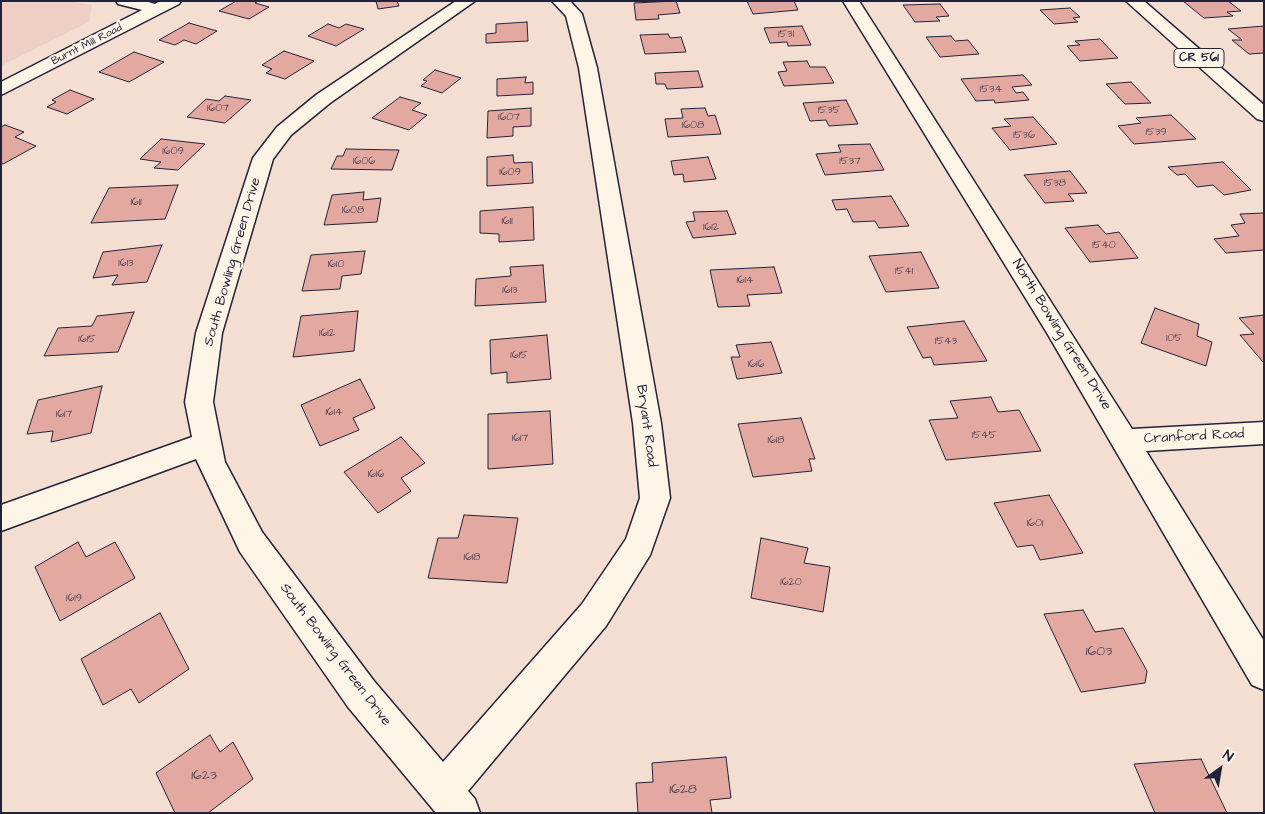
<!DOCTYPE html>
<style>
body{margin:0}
#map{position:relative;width:1265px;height:814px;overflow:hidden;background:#f4ded1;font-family:"Architects Daughter",sans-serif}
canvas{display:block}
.frame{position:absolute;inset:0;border:2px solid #22223b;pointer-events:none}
.north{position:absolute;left:1195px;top:744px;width:50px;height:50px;-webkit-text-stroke:4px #fcf5e5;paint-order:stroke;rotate:32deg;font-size:14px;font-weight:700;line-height:20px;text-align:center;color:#22223b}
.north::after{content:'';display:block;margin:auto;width:18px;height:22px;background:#22223b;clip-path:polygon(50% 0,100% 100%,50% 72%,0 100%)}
</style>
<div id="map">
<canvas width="1265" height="814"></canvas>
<div class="frame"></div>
<div class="north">N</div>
</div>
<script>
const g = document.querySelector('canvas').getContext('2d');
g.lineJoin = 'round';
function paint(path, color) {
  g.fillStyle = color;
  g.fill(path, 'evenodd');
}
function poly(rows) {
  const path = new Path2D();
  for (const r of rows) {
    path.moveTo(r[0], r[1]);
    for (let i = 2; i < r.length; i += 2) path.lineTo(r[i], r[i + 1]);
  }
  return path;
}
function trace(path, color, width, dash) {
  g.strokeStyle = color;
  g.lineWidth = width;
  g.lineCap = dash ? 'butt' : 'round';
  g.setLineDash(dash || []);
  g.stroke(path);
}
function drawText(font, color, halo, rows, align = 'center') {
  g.font = font + ' "Architects Daughter",sans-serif';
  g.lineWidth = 4;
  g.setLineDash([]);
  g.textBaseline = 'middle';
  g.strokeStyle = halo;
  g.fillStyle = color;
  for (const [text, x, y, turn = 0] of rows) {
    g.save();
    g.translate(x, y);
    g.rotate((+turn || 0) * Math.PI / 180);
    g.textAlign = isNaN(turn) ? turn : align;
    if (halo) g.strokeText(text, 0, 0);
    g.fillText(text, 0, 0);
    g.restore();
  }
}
paint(poly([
 [1,1,67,1,92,5,89,22,1,66]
]), '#efcec3');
const building = poly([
 [236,1,258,1,255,3,269,7,249,19,219,11,236,1],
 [376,1,397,1,399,6,378,9,376,1],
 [676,1,680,13,658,15,659,19,636,20,634,3,676,1],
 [747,1,794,1,798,10,753,14,747,1],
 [1183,1,1228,1,1241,11,1227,12,1233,16,1204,18,1183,1],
 [940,4,949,16,936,17,940,21,915,22,903,5,940,4],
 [1070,8,1080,17,1073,18,1078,22,1054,24,1040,10,1070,8],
 [527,22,528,41,486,43,486,34,496,33,496,24,527,22],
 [189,23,217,31,196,44,184,40,175,45,159,40,189,23],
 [328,24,339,28,346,24,364,29,336,46,308,36,328,24],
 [802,26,811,45,788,46,787,42,770,43,764,28,802,26],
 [1264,26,1264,53,1249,54,1232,40,1242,40,1228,29,1264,26],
 [668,34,670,38,681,37,686,52,645,54,640,35,668,34],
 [951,36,955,41,968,40,979,54,940,57,926,37,951,36],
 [1100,39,1118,58,1080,61,1067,46,1080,45,1075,41,1100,39],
 [284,51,314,61,285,79,266,73,272,69,262,65,284,51],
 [134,52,164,62,129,82,99,72,134,52],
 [807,61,810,67,825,67,834,83,784,86,778,72,787,71,783,62,807,61],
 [435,70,461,78,442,93,421,86,427,81,423,80,435,70],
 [698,71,703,87,667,89,665,84,656,84,655,73,698,71],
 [1023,75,1032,85,1012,87,1016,93,1023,92,1029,100,995,103,994,100,976,101,961,79,1023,75],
 [526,77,525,83,533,82,533,94,497,96,497,79,526,77],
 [1131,82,1151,103,1125,104,1106,84,1131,82],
 [70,90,94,99,67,114,47,107,56,102,52,100,70,90],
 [225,96,251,100,225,123,187,117,206,99,219,101,225,96],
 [400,97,421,103,412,110,427,115,409,130,372,118,400,97],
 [846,100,858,124,829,126,826,120,810,121,803,103,846,100],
 [531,108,531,126,513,127,513,136,487,138,488,111,531,108],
 [705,108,708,116,715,115,721,134,668,137,665,119,683,118,681,109,705,108],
 [1171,115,1196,139,1134,144,1118,126,1141,123,1136,118,1171,115],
 [1033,117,1057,144,1010,150,992,128,1011,126,1004,119,1033,117],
 [5,125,24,132,15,137,36,146,3,164,1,163,1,127,5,125],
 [161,139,205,144,178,170,154,168,161,162,140,159,161,139],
 [870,144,884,170,825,175,816,154,841,152,838,145,870,144],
 [346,149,399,150,392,170,331,169,337,156,343,156,346,149],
 [513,155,514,163,532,162,533,183,487,186,487,157,513,155],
 [708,157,716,179,684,182,683,174,674,175,671,161,708,157],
 [1223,162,1251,190,1224,195,1213,185,1197,187,1185,174,1177,175,1168,167,1223,162],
 [1070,171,1087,193,1068,194,1074,201,1045,203,1024,175,1070,171],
 [178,185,165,219,91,223,109,188,178,185],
 [364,192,363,200,381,198,377,222,324,225,332,195,364,192],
 [891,196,909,226,879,228,875,221,853,222,847,209,836,210,832,200,891,196],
 [533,207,534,240,499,242,499,234,480,233,480,211,533,207],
 [727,211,736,234,693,238,686,222,695,221,693,212,727,211],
 [1264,213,1264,250,1226,253,1214,239,1239,236,1231,225,1245,223,1240,214,1264,213],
 [1098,225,1106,234,1119,232,1138,258,1090,262,1065,228,1098,225],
 [162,245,147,282,112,285,118,275,93,278,103,252,162,245],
 [365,251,361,274,342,276,340,289,302,291,311,255,365,251],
 [921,252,939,288,886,292,869,256,921,252],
 [543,265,546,302,475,306,476,279,511,276,510,267,543,265],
 [774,267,782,293,747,295,750,306,718,307,710,270,774,267],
 [1155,308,1199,324,1197,336,1212,342,1206,366,1141,343,1155,308],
 [358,311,354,351,293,357,301,316,358,311],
 [134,312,118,352,44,356,58,328,92,326,97,316,134,312],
 [1264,315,1264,362,1263,362,1240,335,1254,334,1239,318,1264,315],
 [964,321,987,361,934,365,931,357,923,358,907,327,964,321],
 [547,335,551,379,507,383,507,372,491,374,490,340,547,335],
 [771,342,782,373,737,379,731,357,740,357,736,345,771,342],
 [360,379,375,408,353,418,359,430,320,446,301,405,360,379],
 [102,386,91,433,51,442,53,431,27,434,38,400,102,386],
 [991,397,998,412,1019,410,1041,451,946,460,929,420,958,418,950,401,991,397],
 [550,411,553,464,488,469,488,414,550,411],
 [801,418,815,459,809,459,812,471,753,477,738,424,801,418],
 [401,437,425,463,401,478,411,491,378,513,344,472,401,437],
 [1049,495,1083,553,1040,560,1033,545,1017,547,994,503,1049,495],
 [464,515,518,518,507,583,428,578,438,538,458,538,464,515],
 [761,538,808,548,804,563,830,567,823,612,751,598,761,538],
 [78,542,86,557,115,542,135,578,60,621,35,567,78,542],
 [1083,610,1095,632,1123,628,1147,671,1145,683,1081,692,1044,614,1083,610],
 [160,613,189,669,139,703,131,689,103,705,81,659,160,613],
 [210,735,220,752,233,742,253,779,208,813,175,813,156,773,210,735],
 [726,757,731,798,710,800,712,813,638,813,636,783,653,782,652,763,726,757],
 [1201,759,1227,813,1155,813,1134,764,1201,759]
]);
paint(building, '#e3a9a1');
trace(building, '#22223b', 1);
const street = poly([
 [456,1,475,1,330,103,291,135,273,159,222,333,213,402,225,462,262,532,374,681,443,762,582,604,626,539,640,498,633,423,579,68,566,16,552,1,570,1,582,14,597,68,661,423,670,498,650,555,606,626,468,791,475,799,480,813,436,813,348,707,240,552,196,459,1,531,1,505,192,437,185,402,196,333,253,158,277,127,316,95,456,1],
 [843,1,859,1,1132,429,1264,422,1264,444,1146,451,1264,641,1264,690,1252,685,1047,333,843,1]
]);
const secondary = poly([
 [116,1,145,1,155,4,160,1,181,1,179,4,1,95,1,82,142,10,118,4,116,1]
]);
const primary = poly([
 [1126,1,1144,1,1264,105,1264,121,1257,119,1126,1]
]);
trace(street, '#22223b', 3);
trace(secondary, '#22223b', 3);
trace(primary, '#22223b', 3);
paint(street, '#fcf5e5');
paint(secondary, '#fcf5e5');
paint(primary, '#fcf5e5');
drawText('11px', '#524454', null, [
 ["1531",786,35],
 ["1534",991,90],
 ["1607",218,109],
 ["1535",829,111],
 ["1607",509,118],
 ["1608",693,126],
 ["1539",1156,133],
 ["1536",1024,136],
 ["1609",173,152],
 ["1606",364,162],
 ["1537",850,162],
 ["1609",510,173],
 ["1538",1055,184],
 ["1611",136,203],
 ["1608",353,211],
 ["1611",507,222],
 ["1612",711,228],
 ["1540",1104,246],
 ["1613",126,264],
 ["1610",336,265],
 ["1541",904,272],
 ["1614",745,281],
 ["1613",510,291],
 ["1612",327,334],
 ["105",1174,339],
 ["1615",87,340],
 ["1543",946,342],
 ["1615",519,356],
 ["1616",756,365],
 ["1614",334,413],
 ["1617",64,415],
 ["1545",984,436],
 ["1617",520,439],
 ["1618",776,441],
 ["1616",376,475],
 ["1601",1035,524],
 ["1618",472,558],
 ["1620",791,583],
 ["1619",74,599]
]);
drawText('11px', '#22223b', '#fcf5e5', [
 ["Burnt Mill Road",87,45,-27]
]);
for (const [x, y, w] of [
 [1199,58,50]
]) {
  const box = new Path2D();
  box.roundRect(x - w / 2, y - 9.5, w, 19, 4);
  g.fillStyle = '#fcf5e5';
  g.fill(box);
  trace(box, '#22223b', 1);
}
drawText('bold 12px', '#22223b', null, [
 ["CR 561",1199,58]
]);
drawText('14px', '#22223b', '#fcf5e5', [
 ["South Bowling Green Drive",233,262,-74],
 ["North Bowling Green Drive",1061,335,58],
 ["Bryant Road",646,426,82],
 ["Cranford Road",1194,437,-3],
 ["South Bowling Green Drive",335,655,53]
]);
drawText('14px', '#524454', null, [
 ["1603",1099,652],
 ["1623",204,776],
 ["1628",683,790]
]);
</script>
